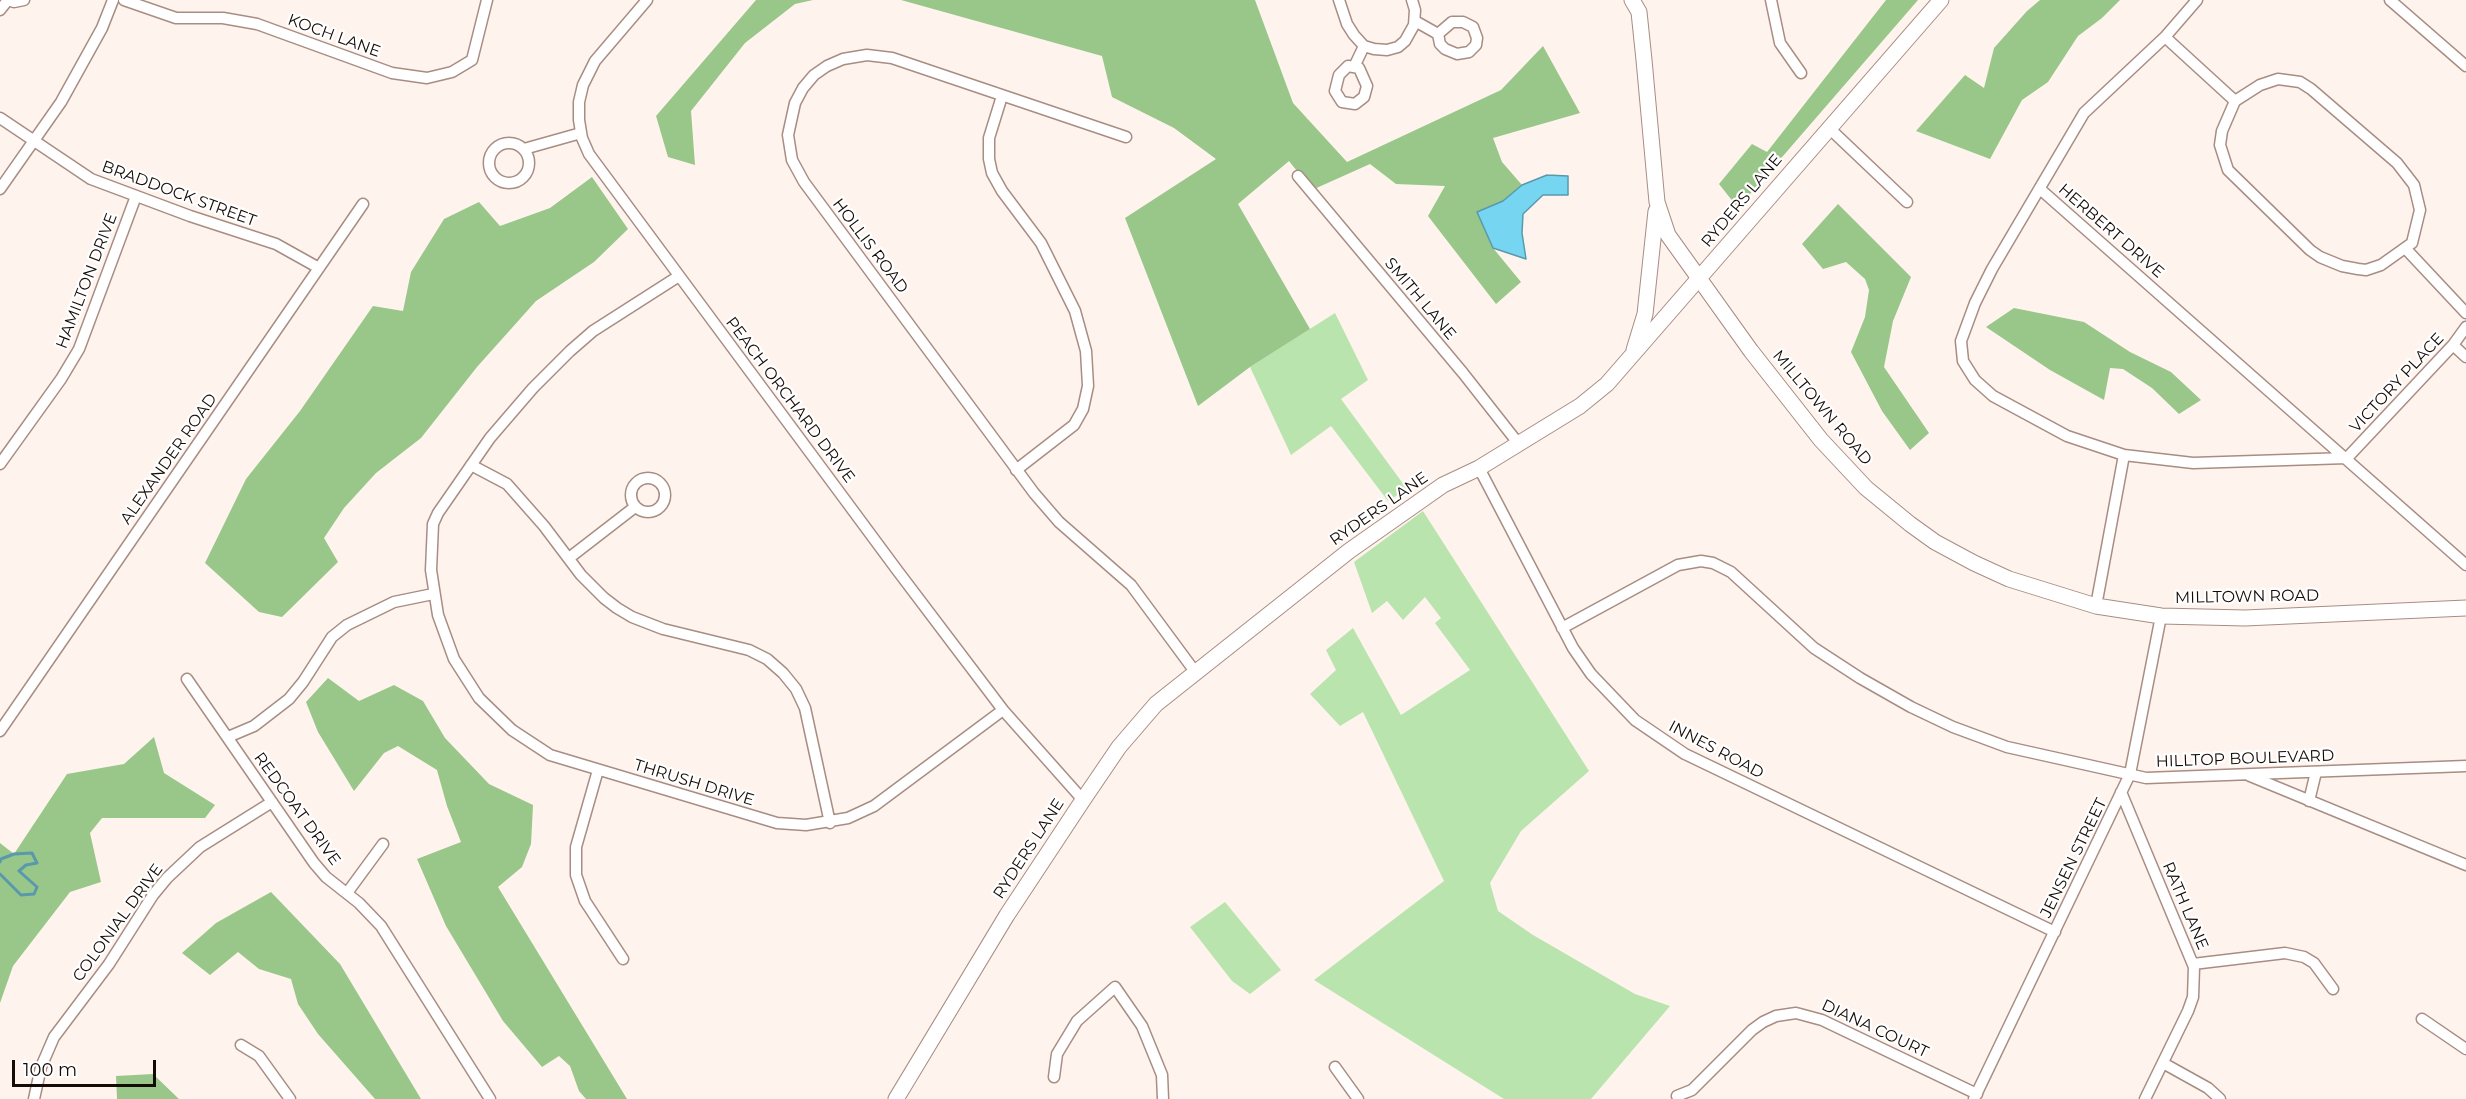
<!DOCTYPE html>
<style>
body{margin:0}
#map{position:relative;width:2466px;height:1099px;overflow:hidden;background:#fff3ee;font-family:Montserrat,sans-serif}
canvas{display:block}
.scale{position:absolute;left:12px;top:1060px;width:144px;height:27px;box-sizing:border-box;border:3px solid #140b07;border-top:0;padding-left:8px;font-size:18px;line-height:21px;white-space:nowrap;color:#140b07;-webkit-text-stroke:4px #fff;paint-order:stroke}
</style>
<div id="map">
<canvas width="2466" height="1099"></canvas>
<div class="scale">100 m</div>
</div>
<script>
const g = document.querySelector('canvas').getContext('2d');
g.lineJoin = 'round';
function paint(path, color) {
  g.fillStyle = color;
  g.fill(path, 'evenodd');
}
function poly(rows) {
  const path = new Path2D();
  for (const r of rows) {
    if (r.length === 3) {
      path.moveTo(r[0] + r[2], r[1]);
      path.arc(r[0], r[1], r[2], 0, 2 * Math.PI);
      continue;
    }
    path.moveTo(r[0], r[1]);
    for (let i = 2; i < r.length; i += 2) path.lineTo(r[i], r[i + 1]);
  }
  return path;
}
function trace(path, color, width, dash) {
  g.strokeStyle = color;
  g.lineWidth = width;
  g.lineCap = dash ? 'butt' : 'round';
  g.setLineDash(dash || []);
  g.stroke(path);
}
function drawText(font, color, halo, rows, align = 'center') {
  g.font = font + ' Montserrat,sans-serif';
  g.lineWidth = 4.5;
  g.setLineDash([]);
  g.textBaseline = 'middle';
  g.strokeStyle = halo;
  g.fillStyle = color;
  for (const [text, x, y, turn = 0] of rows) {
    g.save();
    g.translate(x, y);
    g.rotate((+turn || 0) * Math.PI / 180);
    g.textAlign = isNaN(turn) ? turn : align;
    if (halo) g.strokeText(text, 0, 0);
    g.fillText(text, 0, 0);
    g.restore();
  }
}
paint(poly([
 [1335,313,1368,380,1341,399,1407,489,1388,501,1331,426,1291,455,1250,367],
 [1423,511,1589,771,1521,831,1490,883,1498,911,1533,935,1635,994,1670,1006,1591,1099,1504,1099,1314,980,1444,881,1363,712,1340,726,1310,694,1336,670,1326,650,1353,628,1401,715,1470,670,1435,623,1441,618,1425,597,1403,620,1387,601,1372,613,1354,562],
 [1225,902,1281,970,1250,994,1232,981,1190,927]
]), '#bae4ae');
paint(poly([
 [756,0,813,0,795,4,745,43,691,111,695,165,668,157,656,116],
 [901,0,1255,0,1293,103,1347,162,1501,90,1543,46,1580,113,1493,138,1502,162,1522,185,1503,201,1477,212,1493,248,1521,282,1496,304,1428,216,1445,186,1396,184,1370,164,1312,190,1289,161,1238,204,1310,329,1250,367,1198,406,1125,218,1216,159,1174,128,1112,97,1102,56],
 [1886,0,1918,0,1738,208,1719,184,1752,144,1767,152],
 [2040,0,2120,0,2102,18,2078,36,2048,82,2022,100,1990,159,1916,131,1965,75,1984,88,1994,48,2027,11],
 [592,177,628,229,594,262,536,301,477,367,421,438,376,473,344,508,324,538,338,562,282,617,259,612,205,563,246,479,300,411,373,306,403,311,411,272,444,219,479,202,500,226,550,208],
 [1838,204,1911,277,1893,321,1884,367,1929,433,1910,450,1882,411,1851,352,1865,317,1869,290,1865,279,1846,262,1823,269,1802,244],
 [2014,308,2084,322,2130,352,2171,372,2201,400,2179,414,2152,388,2123,369,2110,368,2104,400,2050,370,1986,327],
 [328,678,359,701,394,685,423,701,445,738,489,784,533,805,531,844,522,867,498,887,627,1099,586,1099,579,1091,570,1066,559,1056,542,1067,503,1021,446,926,417,859,461,842,447,806,437,770,398,746,384,753,354,791,318,732,306,702],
 [154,737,164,773,215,805,205,818,102,818,90,833,101,882,70,892,13,966,0,1003,0,843,14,854,67,774,124,764],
 [271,892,340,964,421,1099,375,1099,318,1034,298,1004,291,979,259,969,238,952,210,975,182,953,216,923],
 [153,1074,179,1099,117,1099,116,1076]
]), '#98c789');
const water = poly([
 [1547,175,1568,176,1568,195,1543,195,1523,214,1522,233,1526,259,1493,248,1477,212,1503,201,1522,185,1547,175]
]);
paint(water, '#76d6f2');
trace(water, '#5999ac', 1.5);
trace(poly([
 [0,862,1,859,14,854,32,853,37,863,26,865,19,871,37,887,34,894,21,895,0,874]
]), '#5999ac', 3);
const street = poly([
 [9,0,14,2,24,0],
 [124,0,176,18,223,18,257,24,392,73,427,78,452,72,472,60,487,0],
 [647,0,595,61,583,85,579,102,579,120,582,138,589,154,897,570,1003,710,1083,800],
 [1339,0,1347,24,1354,35,1364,46,1374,49,1387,50,1398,47,1405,41,1414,25,1415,10,1412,0],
 [1771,0,1780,43,1801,73],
 [2197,0,2165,37,2084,113,1992,269,1975,303,1961,341,1963,361,1975,380,1993,396,2067,436,2124,455,2193,463,2347,458,2453,345,2466,327],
 [2390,0,2466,66],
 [0,10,8,0],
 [1415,21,1438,34],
 [1452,22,1463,22,1473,27,1477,38,1476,45,1469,52,1457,54,1445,49,1440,44,1438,34,1452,22],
 [2165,37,2235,101],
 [1348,66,1359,68,1367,86,1364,97,1355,104,1342,102,1335,91,1339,75,1348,66],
 [1354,67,1364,46],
 [2278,79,2300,82,2311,89,2397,163,2414,185,2420,210,2412,243,2381,265,2366,270,2358,269,2342,266,2320,257,2310,250,2228,170,2220,145,2222,131,2235,101,2260,85,2278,79],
 [1002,96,989,138,989,159,992,173,1002,191,1041,243,1075,311,1086,351,1088,386,1083,409,1074,425,1016,470],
 [0,118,91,179,190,216,276,244,319,268],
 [1829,128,1907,202],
 [1126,137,892,58,867,55,843,59,827,66,814,75,803,88,795,103,788,135,792,160,804,182,1034,493,1059,522,1131,585,1196,673],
 [509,163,20],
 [524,149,581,133],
 [1298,176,1463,373,1518,443],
 [0,189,61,102,102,28,113,0],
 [2040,189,2466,565],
 [2405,248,2466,313],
 [679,276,593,331,570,351,533,388,490,438,438,513,433,524,431,570,438,615,454,659,479,698,512,730,550,755,777,823,806,825,848,818,874,806,1003,710],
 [2453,345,2466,357],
 [0,464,61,379,79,349,136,196],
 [471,465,507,484,544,526,581,575,604,598,617,608,632,617,663,629,749,650,767,659,783,673,796,689,805,708,830,823],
 [1479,468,1573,648,1591,674,1635,720,1685,754,2055,932],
 [648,495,17],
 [569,558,635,507],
 [2096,606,2124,455],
 [1562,628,1678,565,1701,561,1713,563,1731,572,1814,648,1860,678,1911,707,1953,727,2007,747,2146,778,2466,766],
 [187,679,314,863,326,877,359,903,381,926,490,1099],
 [0,731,363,204],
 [228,737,254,726,289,699,303,682,332,637,347,625,394,602,433,594],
 [598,770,576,847,576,875,585,901,623,959],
 [2250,776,2466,865],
 [2121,792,2194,967,2193,997,2188,1011,2145,1099],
 [2309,801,2316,772],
 [347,893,383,844],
 [2193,964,2285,953,2304,957,2314,963,2333,989],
 [2422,1019,2466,1049],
 [241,1045,259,1056,290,1099],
 [2163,1063,2208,1088,2220,1099],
 [1335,1067,1358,1099],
 [1054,1077,1057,1054,1077,1021,1115,987,1142,1026,1162,1075,1163,1099],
 [1677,1096,1692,1090,1752,1030,1763,1022,1776,1016,1796,1013,1822,1020,1977,1094],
 [34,1099,41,1067,54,1037,109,964,153,895,167,878,200,847,272,802],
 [1974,1099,2130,774,2161,616]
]);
const secondary = poly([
 [1632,0,1639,12,1644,60,1657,202,1668,235,1751,351,1821,440,1866,488,1910,524,1935,542,1974,563,2009,579,2096,606,2161,616,2245,618,2466,608],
 [1634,350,1645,314,1656,211],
 [896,1099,1007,915,1083,800,1119,747,1156,704,1349,551,1443,485,1479,468,1580,406,1607,384,1941,0]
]);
trace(street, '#a88d83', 13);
trace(secondary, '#a88d83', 17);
trace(street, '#fff', 10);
trace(secondary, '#fff', 15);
drawText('16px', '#140b07', '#fff', [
 ["KOCH LANE",334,36,20],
 ["BRADDOCK STREET",179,194,20],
 ["RYDERS LANE",1742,201,-50],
 ["HERBERT DRIVE",2111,231,41],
 ["HOLLIS ROAD",870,246,53],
 ["HAMILTON DRIVE",87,281,-69],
 ["SMITH LANE",1420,299,50],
 ["VICTORY PLACE",2397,383,-47],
 ["PEACH ORCHARD DRIVE",790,400,53],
 ["MILLTOWN ROAD",1822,408,50],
 ["ALEXANDER ROAD",169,459,-55],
 ["RYDERS LANE",1379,509,-35],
 ["MILLTOWN ROAD",2247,597,-1],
 ["INNES ROAD",1716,750,28],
 ["HILLTOP BOULEVARD",2245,759,-2],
 ["THRUSH DRIVE",694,783,17],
 ["REDCOAT DRIVE",297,809,54],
 ["RYDERS LANE",1029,849,-57],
 ["JENSEN STREET",2074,858,-64],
 ["RATH LANE",2185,906,67],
 ["COLONIAL DRIVE",118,923,-54],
 ["DIANA COURT",1875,1029,25]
]);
</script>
